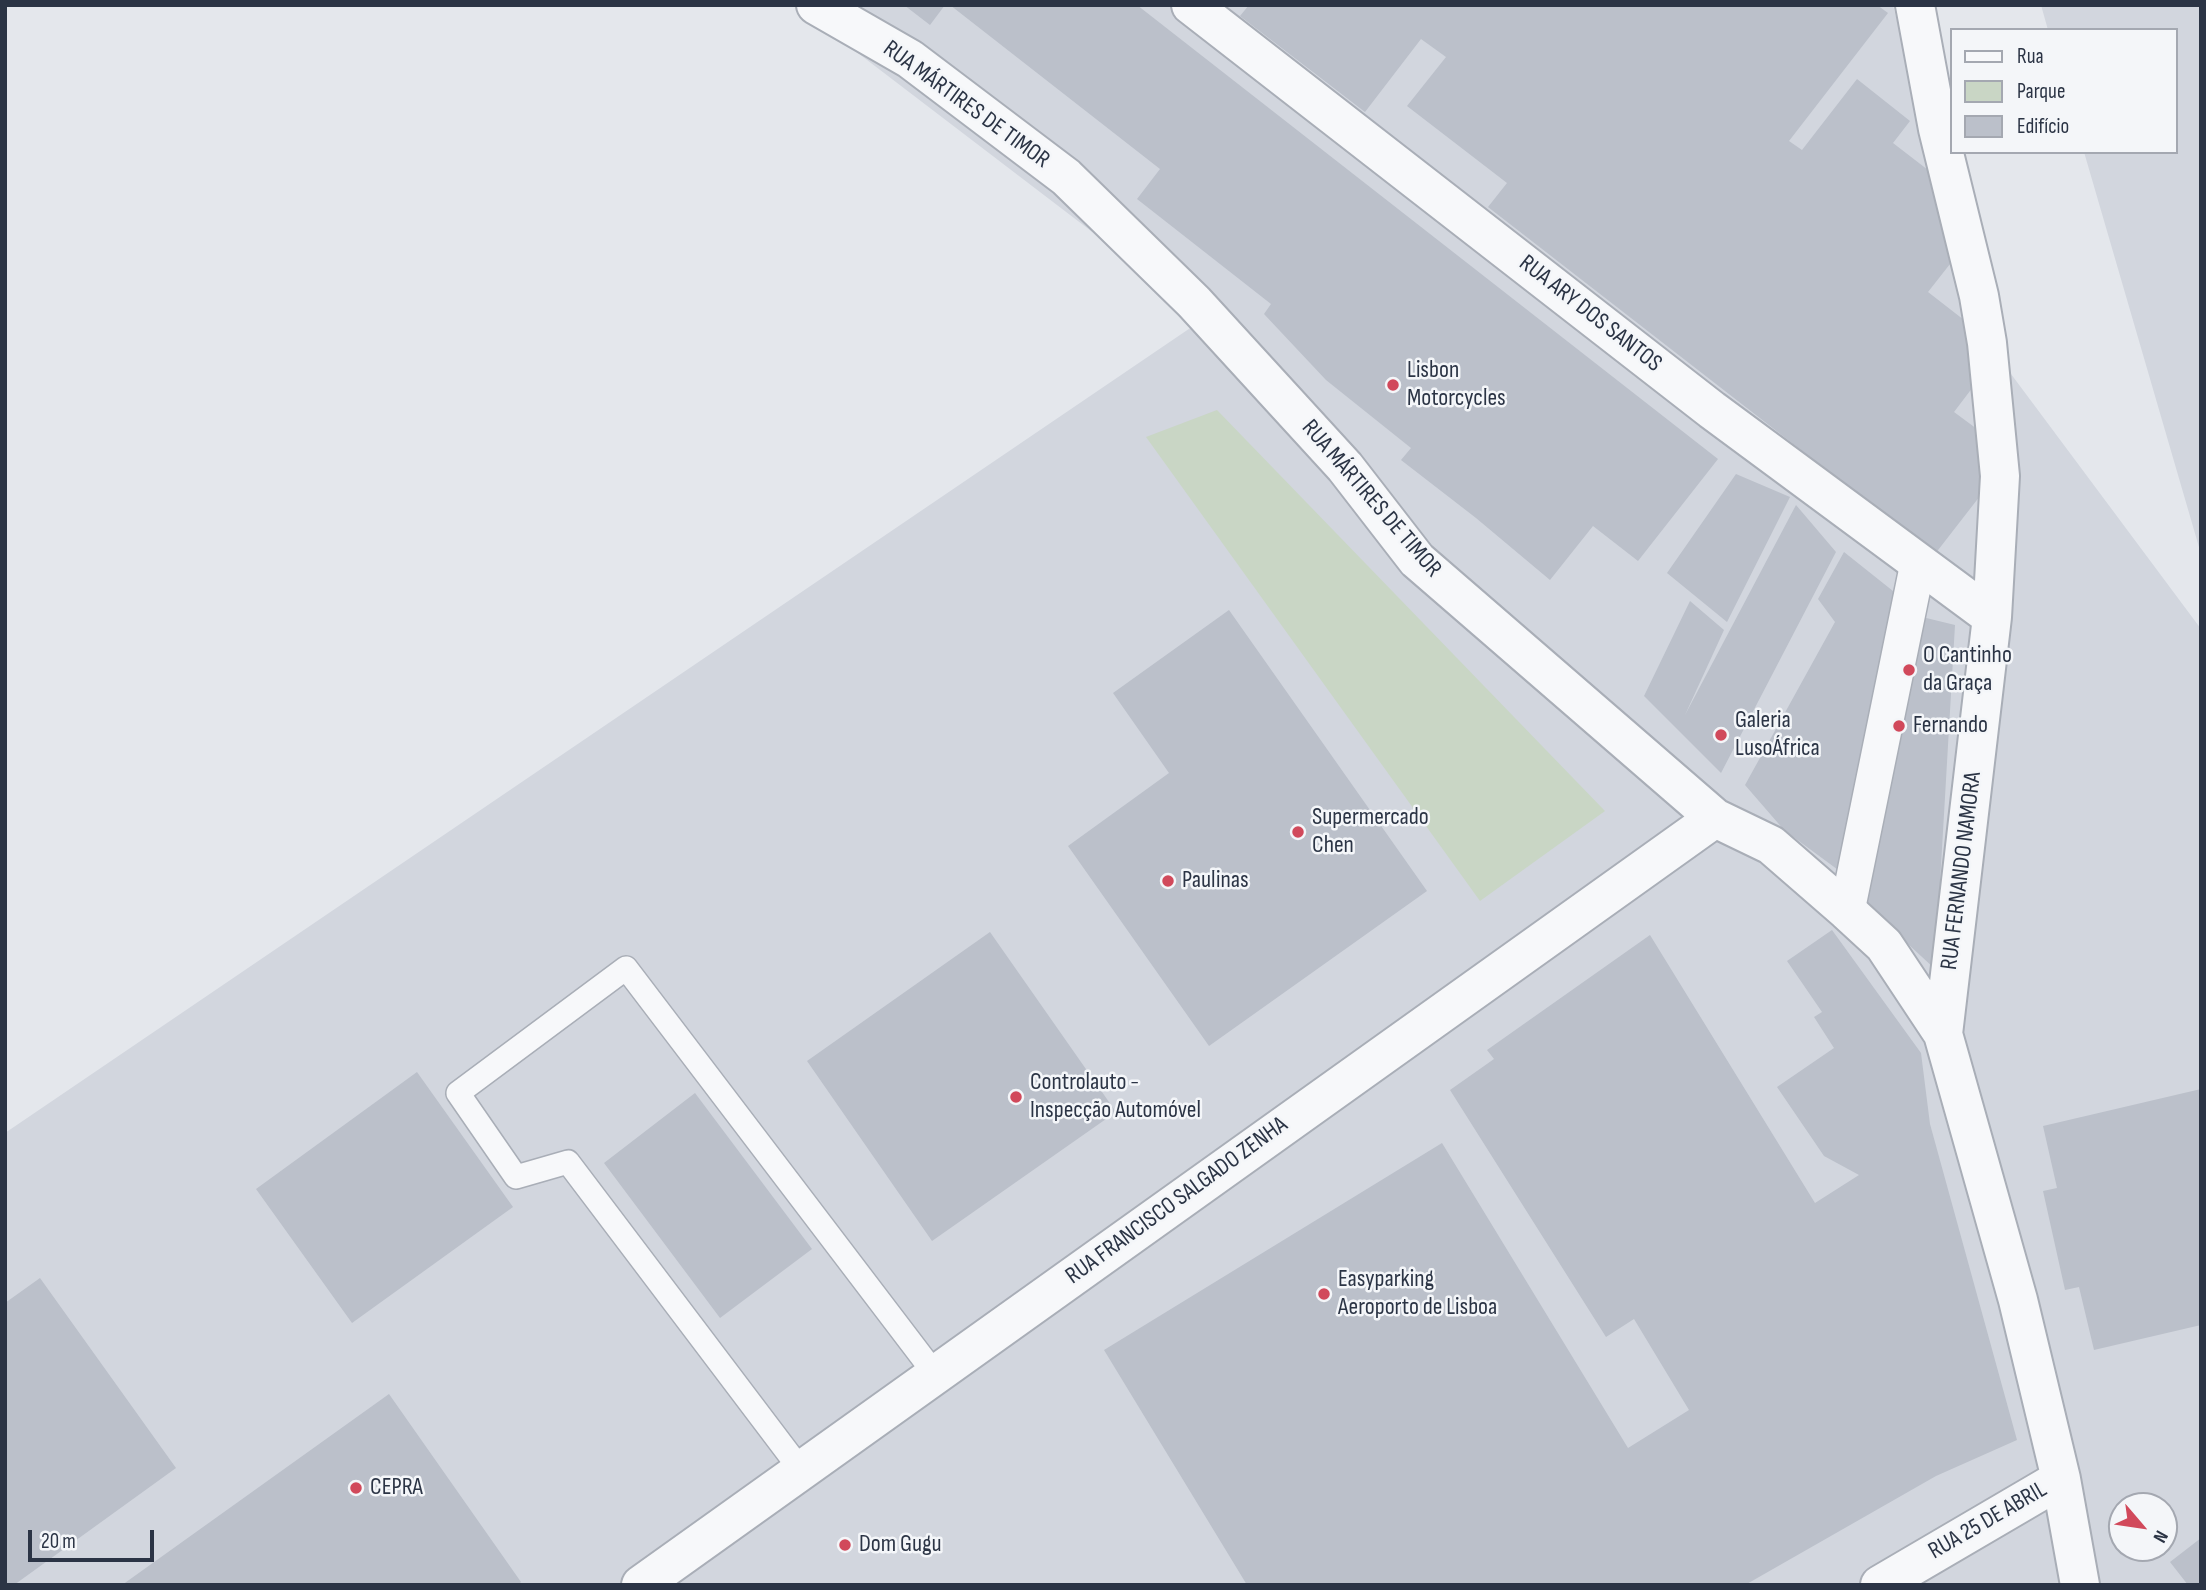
<!DOCTYPE html>
<meta charset="utf-8">
<style>
body{margin:0}
#map{position:relative;width:2206px;height:1590px;overflow:hidden;background:#e4e7ec;font-family:"Sofia Sans Condensed",sans-serif}
canvas{display:block}
.frame{position:absolute;inset:0;border:7px solid #2b3445;pointer-events:none}
.legend{position:absolute;left:1950px;top:28px;width:228px;height:126px;box-sizing:border-box;background:#f4f6f9;border:2px solid #a4a8b1;margin:0;padding:9px 12px;list-style:none;font-size:21px;color:#2b3445}
.legend li{display:flex;align-items:center;gap:14px;height:35px}
.legend b{width:35px;border:2px solid #a4a8b1}
.north{position:absolute;left:2108px;top:1492px;width:70px;height:70px;box-sizing:border-box;background:#f4f6f9;border:2px solid #a4a8b1;border-radius:50%;rotate:119deg;font-size:19px;font-weight:700;line-height:28px;text-align:center;color:#2b3445}
.north::after{content:'';display:block;margin:auto;width:24px;height:32px;background:#d1495b;clip-path:polygon(50% 0,100% 100%,50% 72%,0 100%)}
.scale{position:absolute;left:28px;top:1530px;width:126px;height:32px;box-sizing:border-box;border:4px solid #2b3445;border-top:0;padding-left:9px;font-size:21px;line-height:24px;white-space:nowrap;color:#2b3445;-webkit-text-stroke:5px #f4f6f9;paint-order:stroke}
</style>
<div id="map">
<canvas width="2206" height="1590"></canvas>
<div class="frame"></div>
<ul class="legend">
<li><b style="height:9px;background:#f7f8fa"></b>Rua</li>
<li><b style="height:19px;background:#c9d6c5"></b>Parque</li>
<li><b style="height:19px;background:#bbc0ca"></b>Edifício</li>
</ul>
<div class="north">N</div>
<div class="scale">20 m</div>
</div>
<script>
const g = document.querySelector('canvas').getContext('2d');
g.lineJoin = 'round';
function paint(path, color) {
  g.fillStyle = color;
  g.fill(path, 'evenodd');
}
function poly(rows) {
  const path = new Path2D();
  for (const r of rows) {
    path.moveTo(r[0], r[1]);
    for (let i = 2; i < r.length; i += 2) path.lineTo(r[i], r[i + 1]);
  }
  return path;
}
function trace(path, color, width, dash) {
  g.strokeStyle = color;
  g.lineWidth = width;
  g.lineCap = dash ? 'butt' : 'round';
  g.setLineDash(dash || []);
  g.stroke(path);
}
function drawText(font, color, halo, rows, align = 'center') {
  g.font = font + ' "Sofia Sans Condensed",sans-serif';
  g.lineWidth = 5;
  g.setLineDash([]);
  g.textBaseline = 'middle';
  g.strokeStyle = halo;
  g.fillStyle = color;
  for (const [text, x, y, turn = 0] of rows) {
    g.save();
    g.translate(x, y);
    g.rotate((+turn || 0) * Math.PI / 180);
    g.textAlign = isNaN(turn) ? turn : align;
    if (halo) g.strokeText(text, 0, 0);
    g.fillText(text, 0, 0);
    g.restore();
  }
}
paint(poly([
 [795,5,1893,5,1976,327,2201,629,2201,1585,5,1585,5,1133,1205,318],
 [2122,1506,2164,1506,2164,1548,2122,1548],
 [2041,5,2201,5,2201,554,2084,152,2176,152,2176,30,2048,30]
]), '#d2d6de');
paint(poly([
 [1217,410,1605,811,1480,901,1146,437]
]), '#c9d6c5');
paint(poly([
 [904,5,945,5,930,25],
 [950,5,1137,5,1718,459,1638,561,1593,526,1550,580,1476,518,1401,460,1411,448,1326,380,1264,314,1271,304,1137,199,1160,169],
 [1249,5,1877,5,1888,13,1789,141,1802,150,1857,79,1910,121,1893,143,1928,170,1950,264,1928,292,1973,327,1976,383,1954,412,1981,432,1980,496,1935,554,1488,207,1507,183,1407,106,1446,57,1421,39,1365,112,1240,16],
 [1736,474,1790,497,1727,622,1667,573],
 [1796,505,1836,552,1721,773,1644,696,1690,601,1724,630,1685,715],
 [1844,552,1903,599,1849,878,1784,830,1745,785,1835,622,1818,599],
 [1229,610,1427,891,1209,1046,1068,846,1169,773,1113,693],
 [1914,615,1955,625,1935,969,1854,894],
 [1832,930,1921,1053,1930,1124,2017,1440,1936,1476,1745,1585,1247,1585,1104,1350,1442,1143,1628,1448,1689,1410,1634,1319,1606,1337,1450,1090,1494,1059,1487,1050,1650,935,1815,1203,1859,1175,1824,1156,1777,1087,1834,1048,1814,1017,1822,1012,1787,961],
 [990,932,1116,1112,932,1241,807,1061],
 [417,1072,513,1207,352,1323,256,1189],
 [2201,1089,2201,1325,2094,1350,2079,1287,2065,1290,2043,1191,2057,1188,2043,1126],
 [695,1093,812,1249,720,1318,604,1163],
 [40,1278,176,1468,14,1585,5,1585,5,1303],
 [389,1394,521,1582,518,1585,122,1585],
 [2201,1538,2201,1585,2188,1585,2170,1562]
]), '#bbc0ca');
const service = poly([
 [801,1470,568,1162,516,1177,458,1093,626,968,935,1374]
]);
const pedestrian = poly([
 [1847,911,1918,563]
]);
const minor = poly([
 [816,5,910,59,1066,177,1194,302,1345,467,1417,560,1715,818,1771,845,1847,911,1884,945,1943,1034],
 [1191,5,1712,410,1992,617],
 [1915,5,1938,129,1979,296,1987,343,2000,476,1992,617,1943,1034,2018,1300,2061,1479,2080,1585],
 [641,1585,1715,818],
 [1880,1585,2061,1479]
]);
trace(service, '#a9aeb7', 26);
trace(pedestrian, '#a9aeb7', 38);
trace(minor, '#a9aeb7', 42);
trace(service, '#f7f8fa', 23);
trace(pedestrian, '#f7f8fa', 35);
trace(minor, '#f7f8fa', 38);
for (const [x, y, r, color] of [
 [1393,385,7,"#d1495b"],
 [1909,670,7,"#d1495b"],
 [1899,726,7,"#d1495b"],
 [1721,735,7,"#d1495b"],
 [1298,832,7,"#d1495b"],
 [1168,881,7,"#d1495b"],
 [1016,1097,7,"#d1495b"],
 [1324,1294,7,"#d1495b"],
 [356,1488,7,"#d1495b"],
 [845,1545,7,"#d1495b"]
]) {
  const dot = new Path2D();
  dot.arc(x, y, r, 0, 2 * Math.PI);
  g.fillStyle = color;
  g.fill(dot);
  trace(dot, '#f4f6f9', 2.5);
}
drawText('24px', '#2b3445', '#f4f6f9', [
 ["RUA MÁRTIRES DE TIMOR",966,105,36],
 ["RUA ARY DOS SANTOS",1590,314,38],
 ["RUA MÁRTIRES DE TIMOR",1371,499,49],
 ["RUA FERNANDO NAMORA",1962,871,-83],
 ["RUA FRANCISCO SALGADO ZENHA",1177,1201,-36],
 ["RUA 25 DE ABRIL",1988,1521,-30]
]);
drawText('24px', '#2b3445', '#f4f6f9', [
 ["Lisbon",1407,371],
 ["Motorcycles",1407,399],
 ["O Cantinho",1923,656],
 ["da Graça",1923,684],
 ["Galeria",1735,721],
 ["LusoÁfrica",1735,749],
 ["Fernando",1913,726],
 ["Supermercado",1312,818],
 ["Chen",1312,846],
 ["Paulinas",1182,881],
 ["Controlauto -",1030,1083],
 ["Inspecção Automóvel",1030,1111],
 ["Easyparking",1338,1280],
 ["Aeroporto de Lisboa",1338,1308],
 ["CEPRA",370,1488],
 ["Dom Gugu",859,1545]
], 'left');
</script>
